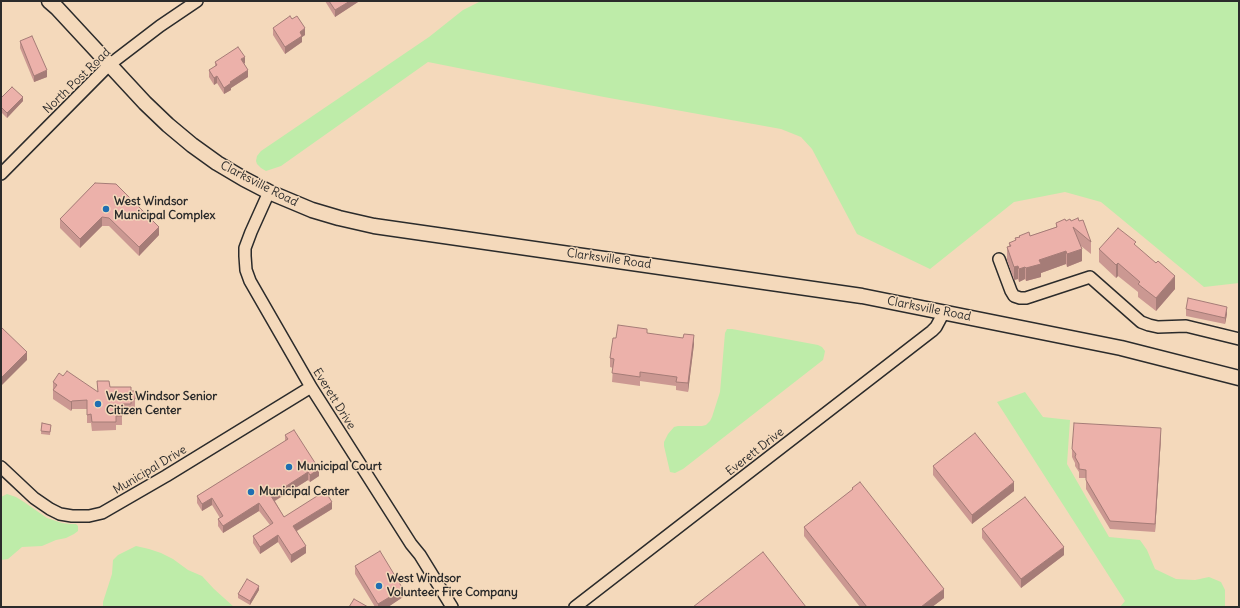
<!DOCTYPE html>
<style>
body{margin:0}
#map{position:relative;width:1240px;height:608px;overflow:hidden;background:#f4d9bb;font-family:Delius,sans-serif}
canvas{display:block}
.frame{position:absolute;inset:0;border:2px solid #2b2b2b;pointer-events:none}
</style>
<div id="map">
<canvas width="1240" height="608"></canvas>
<div class="frame"></div>
</div>
<script>
const g = document.querySelector('canvas').getContext('2d');
g.lineJoin = 'round';
function paint(path, color) {
  g.fillStyle = color;
  g.fill(path, 'evenodd');
}
function poly(rows) {
  const path = new Path2D();
  for (const r of rows) {
    path.moveTo(r[0], r[1]);
    for (let i = 2; i < r.length; i += 2) path.lineTo(r[i], r[i + 1]);
  }
  return path;
}
function trace(path, color, width, dash) {
  g.strokeStyle = color;
  g.lineWidth = width;
  g.lineCap = dash ? 'butt' : 'round';
  g.setLineDash(dash || []);
  g.stroke(path);
}
function drawText(font, color, halo, rows, align = 'center') {
  g.font = font + ' Delius,sans-serif';
  g.lineWidth = 3;
  g.setLineDash([]);
  g.textBaseline = 'middle';
  g.strokeStyle = halo;
  g.fillStyle = color;
  for (const [text, x, y, turn = 0] of rows) {
    g.save();
    g.translate(x, y);
    g.rotate((+turn || 0) * Math.PI / 180);
    g.textAlign = isNaN(turn) ? turn : align;
    if (halo) g.strokeText(text, 0, 0);
    g.fillText(text, 0, 0);
    g.restore();
  }
}
paint(poly([
 [481,1,1239,1,1239,283,1204,287,1101,202,1065,192,1014,202,930,269,857,234,812,149,801,137,781,129,604,97,428,62,281,166,266,171,261,168,257,164,256,161,257,156,261,151,429,37,463,10],
 [727,329,732,329,818,345,822,347,825,351,824,356,823,360,683,469,675,473,670,472,664,446,664,442,668,434,674,427,678,426,702,426,706,425,710,421,712,417,720,392,725,333],
 [1025,392,1043,417,1070,420,1067,464,1109,537,1140,540,1147,550,1155,569,1176,579,1195,580,1209,577,1221,582,1225,590,1225,607,1120,607,1125,601,997,402],
 [7,494,16,497,24,502,47,518,62,523,71,524,76,524,78,526,78,531,74,534,66,538,56,540,42,546,22,547,8,559,1,560,1,497],
 [136,546,149,549,161,553,173,559,188,570,202,576,214,589,234,607,103,607,103,602,112,574,113,560,118,555]
]), '#beeca9');
const minor = poly([
 [1,174,109,65,160,26,197,1],
 [269,192,251,232,245,248,245,256,246,270,250,281,311,387,411,544,420,555,452,607],
 [999,259,1011,291,1014,296,1020,298,1026,298,1090,277,1141,322,1149,325,1158,327,1186,326,1239,339],
 [1,467,34,498,50,509,60,514,72,516,89,516,102,513,166,476,311,387],
 [575,607,932,331,936,327,944,312]
]);
const tertiary = poly([
 [49,1,57,8,145,103,168,125,192,145,217,163,244,179,269,192,312,210,339,218,374,226,862,296,1121,348,1239,378]
]);
trace(minor, '#2b2b2b', 14);
trace(tertiary, '#2b2b2b', 17);
trace(minor, '#f4d9bb', 11);
trace(tertiary, '#f4d9bb', 14);
paint(poly([
 [325,1,358,1,358,2,335,17],
 [273,28,305,35,302,37,302,42,285,54,273,35],
 [20,41,47,77,34,82,20,48],
 [215,62,245,63,244,64,248,77,231,88,231,90,224,94,217,83,214,85,209,77,209,70,215,67],
 [1,98,23,101,7,118,1,112],
 [95,183,159,235,139,256,109,226,102,226,80,248,60,228,60,219],
 [1066,221,1079,221,1091,242,1091,254,1081,246,1082,261,1067,267,1066,264,1041,273,1041,277,1026,281,1025,279,1019,282,1018,279,1014,280,1007,260,1007,247,1009,246,1009,243,1015,241,1015,238,1019,237,1030,236,1056,227,1056,223],
 [1136,246,1175,289,1156,311,1138,297,1138,292,1118,276,1116,278,1099,262,1099,249],
 [1186,309,1227,314,1225,324,1186,316],
 [647,333,694,344,688,392,676,390,676,386,640,381,640,386,612,382,613,368,610,367,610,358,616,338],
 [63,376,98,392,97,381,110,387,131,391,135,399,135,408,131,408,131,413,122,413,122,425,116,425,116,430,92,431,91,423,87,423,87,409,72,409,71,411,53,399,53,382],
 [42,423,51,425,50,435,41,434],
 [285,435,319,476,310,482,308,480,275,501,284,517,332,509,297,531,306,553,291,563,278,542,260,554,253,543,253,536,270,525,259,511,223,533,218,526,218,519,220,518,212,505,202,511,197,503,197,496,285,441],
 [1161,437,1155,532,1110,529,1086,489,1086,478,1079,478,1079,472,1075,466,1075,463,1072,457,1072,449],
 [933,466,1014,491,972,524,933,475],
 [852,488,944,598,932,607,860,607,804,536,804,527,852,490],
 [982,529,1064,555,1021,588,982,538],
 [355,566,403,597,388,607,375,607,355,574],
 [259,590,250,605,238,598,238,594]
]), '#cb9892');
paint(poly([
 [350,1,358,1,358,2,335,17,335,10],
 [305,28,305,35,302,37,302,42,285,54,285,47,300,32],
 [245,57,245,63,241,65,241,59],
 [47,70,47,77,34,82,34,76],
 [248,70,248,77,231,88,231,90,224,94,224,88,230,82],
 [217,76,217,83,214,85,214,78],
 [23,97,23,101,7,118,7,113],
 [102,217,102,226,80,248,80,239],
 [159,227,159,235,139,256,139,247],
 [1082,249,1082,261,1067,267,1067,254],
 [1066,251,1066,264,1041,273,1041,277,1026,281,1026,268,1039,260],
 [1118,263,1118,276,1116,278,1116,265],
 [1018,266,1018,279,1014,280,1014,267],
 [1025,267,1025,279,1019,282,1019,269],
 [1175,276,1175,289,1156,311,1156,298],
 [1227,307,1227,314,1225,324,1225,318],
 [694,335,694,344,688,392,688,383],
 [27,352,27,360,1,386,1,378],
 [72,401,72,409,71,411,71,402],
 [1161,428,1161,437,1155,532,1155,524],
 [319,469,319,476,310,482,310,475],
 [308,472,308,480,271,503,271,496],
 [1014,482,1014,491,972,524,972,515],
 [212,498,212,505,202,511,202,504],
 [332,502,332,509,293,533,293,526],
 [259,503,259,511,223,533,223,526],
 [278,535,278,542,260,554,260,547],
 [306,546,306,553,291,563,291,555],
 [1064,547,1064,555,1021,588,1021,579],
 [259,586,259,590,250,605,250,601],
 [403,589,403,597,388,607,378,607,378,604],
 [944,589,944,598,932,607,921,607]
]), '#a57c77');
const building = poly([
 [329,1,350,1,335,10,329,1],
 [290,16,292,19,297,16,305,28,300,32,302,36,285,47,273,28,290,16],
 [32,36,47,70,34,76,20,41,32,36],
 [238,47,245,57,241,59,248,70,230,82,231,83,224,88,217,76,214,78,209,70,217,65,215,62,238,47],
 [12,87,23,97,7,113,1,107,1,98,12,87],
 [95,183,116,184,159,227,139,247,109,218,102,217,80,239,60,219,95,183],
 [1078,218,1079,221,1083,220,1091,242,1073,227,1082,249,1067,254,1066,251,1039,260,1041,264,1026,268,1025,267,1019,269,1018,266,1014,267,1007,247,1011,246,1009,243,1016,240,1015,238,1020,237,1019,236,1029,232,1030,236,1057,227,1056,223,1065,219,1066,221,1070,219,1071,221,1078,218],
 [1118,228,1136,242,1134,244,1156,263,1158,261,1175,276,1156,298,1138,284,1140,282,1118,263,1116,265,1099,249,1118,228],
 [1188,298,1227,307,1225,318,1186,309,1188,298],
 [618,325,647,329,647,333,683,338,684,334,694,335,688,383,676,382,677,377,640,372,640,377,612,373,614,359,610,358,613,338,616,338,618,325],
 [1,327,27,352,1,378,1,327],
 [67,371,98,392,97,381,109,381,110,387,131,387,131,391,135,391,135,399,131,399,131,404,122,404,122,416,116,416,116,422,92,422,91,414,87,415,87,400,72,401,71,402,53,390,57,385,53,382,59,373,63,376,67,371],
 [42,423,51,425,50,432,41,431,42,423],
 [1074,423,1161,428,1155,524,1110,521,1086,480,1086,470,1079,469,1079,464,1075,457,1076,454,1072,449,1074,423],
 [294,430,319,469,310,475,308,472,271,496,284,517,325,491,332,502,293,526,306,546,291,555,278,535,260,547,253,536,273,523,259,503,223,526,218,519,223,516,212,498,202,504,197,496,288,439,285,435,294,430],
 [975,433,1014,482,972,515,933,466,975,433],
 [860,482,944,589,921,607,867,607,804,527,853,489,852,488,860,482],
 [1025,497,1064,547,1021,579,982,529,1025,497],
 [380,551,403,589,378,604,355,566,380,551],
 [763,552,806,607,693,607,763,552],
 [247,579,259,586,250,601,238,594,247,579],
 [354,599,368,607,349,607,354,599]
]);
paint(building, '#ecb1aa');
trace(building, '#a57c77', 1);
for (const [x, y, r, color] of [
 [106,209,4,"#1f6fb2"],
 [98,404,4,"#1f6fb2"],
 [289,467,4,"#1f6fb2"],
 [251,492,4,"#1f6fb2"],
 [379,586,4,"#1f6fb2"]
]) {
  const dot = new Path2D();
  dot.arc(x, y, r, 0, 2 * Math.PI);
  g.fillStyle = color;
  g.fill(dot);
  trace(dot, '#f4d9bb', 1.5);
}
drawText('12px', '#2b2b2b', '#f4d9bb', [
 ["North Post Road",77,81,-44],
 ["Clarksville Road",259,184,27],
 ["Clarksville Road",609,259,8],
 ["Clarksville Road",929,309,11],
 ["Everett Drive",334,399,58],
 ["Everett Drive",755,452,-38],
 ["Municipal Drive",150,470,-31]
]);
drawText('bold 12px', '#2b2b2b', '#f4d9bb', [
 ["West Windsor",114,202],
 ["Municipal Complex",114,216],
 ["West Windsor Senior",106,397],
 ["Citizen Center",106,411],
 ["Municipal Court",297,467],
 ["Municipal Center",259,492],
 ["West Windsor",387,579],
 ["Volunteer Fire Company",387,593]
], 'left');
</script>
